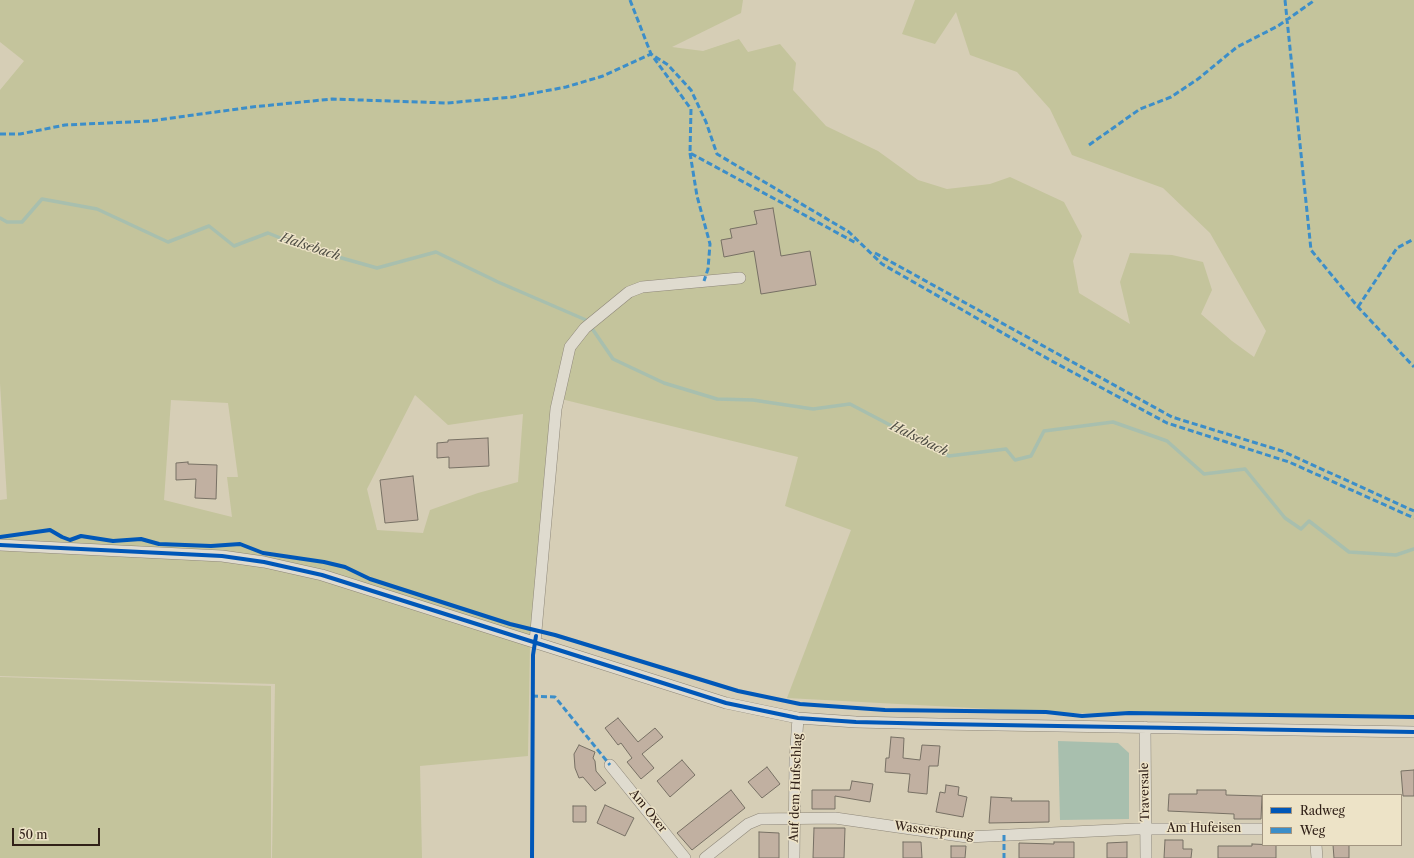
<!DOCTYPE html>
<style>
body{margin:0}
#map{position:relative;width:1414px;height:858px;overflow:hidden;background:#d6ceb6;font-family:"Libre Caslon Text",serif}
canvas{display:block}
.legend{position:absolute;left:1262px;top:794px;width:140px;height:52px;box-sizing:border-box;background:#ede3c7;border:1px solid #a29581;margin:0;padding:5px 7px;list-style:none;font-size:12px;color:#312118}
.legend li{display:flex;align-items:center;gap:8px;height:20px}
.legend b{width:20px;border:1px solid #a29581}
.scale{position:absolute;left:12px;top:828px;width:88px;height:18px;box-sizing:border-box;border:2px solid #312118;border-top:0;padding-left:5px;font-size:12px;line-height:14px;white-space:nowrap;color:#312118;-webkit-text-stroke:3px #ede3c7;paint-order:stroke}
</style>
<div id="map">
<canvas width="1414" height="858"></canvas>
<ul class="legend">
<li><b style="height:5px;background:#0057b8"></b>Radweg</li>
<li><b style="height:5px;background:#3c8ec9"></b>Weg</li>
</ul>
<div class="scale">50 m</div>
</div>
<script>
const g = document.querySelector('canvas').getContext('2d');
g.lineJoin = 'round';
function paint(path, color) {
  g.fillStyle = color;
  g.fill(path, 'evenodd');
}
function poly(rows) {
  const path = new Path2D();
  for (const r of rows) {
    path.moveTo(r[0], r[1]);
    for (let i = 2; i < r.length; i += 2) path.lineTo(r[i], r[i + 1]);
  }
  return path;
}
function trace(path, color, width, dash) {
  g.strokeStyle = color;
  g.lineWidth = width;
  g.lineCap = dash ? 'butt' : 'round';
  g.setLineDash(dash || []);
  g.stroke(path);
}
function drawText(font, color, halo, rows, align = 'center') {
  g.font = font + ' "Libre Caslon Text",serif';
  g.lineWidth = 3;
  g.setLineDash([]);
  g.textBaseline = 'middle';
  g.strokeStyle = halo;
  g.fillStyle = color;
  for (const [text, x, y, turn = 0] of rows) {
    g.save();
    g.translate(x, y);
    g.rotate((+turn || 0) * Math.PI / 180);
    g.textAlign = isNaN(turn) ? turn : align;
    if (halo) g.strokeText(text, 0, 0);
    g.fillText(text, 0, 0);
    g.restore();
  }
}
paint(poly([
 [0,0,743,0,741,13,672,47,703,51,739,39,748,52,780,44,796,63,793,90,826,126,878,151,918,180,947,189,990,184,1010,177,1064,202,1082,236,1073,261,1079,293,1130,324,1120,282,1130,253,1172,255,1203,262,1212,290,1201,314,1232,341,1254,357,1266,331,1210,233,1163,188,1072,155,1050,109,1017,72,970,55,956,12,935,44,902,34,915,0,1414,0,1414,715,1066,713,787,698,851,530,785,506,798,457,561,399,530,644,528,756,420,766,422,858,272,858,275,684,0,676,0,500,7,499,0,383,0,90,24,61,0,42],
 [415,395,448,425,523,414,518,482,478,493,430,510,423,533,377,530,367,489],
 [171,400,228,403,238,477,227,477,232,517,164,500],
 [0,677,271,686,271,858,0,858]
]), '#c4c49c');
paint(poly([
 [1058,741,1118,743,1129,753,1129,819,1060,820]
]), '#a8bfae');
trace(poly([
 [0,218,7,222,22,222,42,199,97,209,168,242,209,226,234,246,268,233,303,247,377,268,436,252,498,282,586,320],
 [591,327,613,359,664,383,717,399,753,400,813,409,850,404,949,456,1006,449,1015,460,1031,456,1044,431,1113,422,1167,441,1204,474,1245,469,1285,518,1301,529,1309,521,1349,552,1396,555,1414,549]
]), '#a8bfae', 3.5);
const building = poly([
 [773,208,781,256,810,251,816,285,761,294,754,251,724,257,721,240,732,238,730,229,757,224,754,211,773,208],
 [488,438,489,466,449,468,449,457,437,458,437,443,448,442,448,440,488,438],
 [188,462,188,464,217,465,216,499,195,498,196,479,176,480,176,463,188,462],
 [413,476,418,520,385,523,380,480,413,476],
 [618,718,638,742,655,728,663,737,642,754,654,768,641,779,627,762,632,758,621,743,618,745,605,728,618,718],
 [891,737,904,738,903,758,920,760,922,745,940,746,938,766,929,766,927,794,908,792,910,774,885,772,886,758,889,758,891,737],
 [579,745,595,752,593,758,595,761,596,771,606,783,595,791,583,777,579,778,575,768,574,754,579,745],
 [682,760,695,775,670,797,657,781,682,760],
 [767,767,780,784,762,798,748,782,767,767],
 [1414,770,1414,796,1403,796,1401,771,1414,770],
 [852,781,873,784,870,802,835,796,835,809,812,809,812,790,850,790,852,781],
 [946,785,959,787,958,795,967,797,963,817,936,812,940,792,945,793,946,785],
 [731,790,745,808,692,850,677,833,731,790],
 [1197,790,1226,790,1226,795,1262,796,1261,819,1234,819,1234,814,1168,811,1169,794,1197,794,1197,790],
 [991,797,1012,798,1011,801,1049,801,1049,822,989,823,991,797],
 [605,805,634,818,625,836,597,823,605,805],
 [573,806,586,806,586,822,573,822,573,806],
 [814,828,845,828,844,858,813,858,814,828],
 [759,832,779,833,779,858,759,858,759,832],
 [1165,840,1183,840,1183,849,1192,849,1191,858,1164,858,1165,840],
 [903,842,921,842,922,858,903,858,903,842],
 [1054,842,1074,842,1074,858,1019,858,1019,843,1054,844,1054,842],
 [1127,842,1127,858,1107,858,1107,843,1127,842],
 [1252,844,1276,845,1276,858,1218,858,1218,846,1252,846,1252,844],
 [1333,845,1349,845,1349,858,1334,858,1333,845],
 [951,846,966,846,965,858,951,858,951,846]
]);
paint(building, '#c1b0a1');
trace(building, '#777064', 1);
const minor = poly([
 [0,545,222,556,264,562,322,575,726,703,798,718,856,722,939,724,1414,732],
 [535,642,556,409,570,347,585,328,629,292,642,287,740,278],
 [1145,727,1146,858],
 [610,765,685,858],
 [1316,845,1317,858],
 [705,858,748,824,760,819,835,818,967,837,1136,829,1263,829],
 [794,858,795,761,798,718]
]);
trace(minor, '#8e8779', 12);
trace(minor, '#dfdbcf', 11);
trace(poly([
 [630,0,651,54,691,109,690,153,856,243],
 [1285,0,1311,250,1358,307,1414,367],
 [0,134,20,134,65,125,150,121,252,107,332,99,447,103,513,97,566,87,603,76,651,54,668,65,691,90,706,122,717,154,849,232,882,264,1050,360,1167,423,1289,462,1414,518],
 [1089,145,1140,109,1171,97,1198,79,1237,47,1278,26,1315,0],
 [690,153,697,196,710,244,708,269,704,281],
 [875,253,1172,417,1282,451,1414,511],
 [1358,307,1397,248,1414,239],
 [532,696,555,697,610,765],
 [1004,835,1004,858]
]), '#3c8ec9', 3, [6, 3]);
trace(poly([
 [0,537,50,530,62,537,70,540,81,536,113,541,141,539,159,544,211,546,240,544,263,553,324,562,345,567,370,579,510,624,555,635,738,691,800,704,885,710,1046,712,1082,716,1129,713,1414,717],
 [0,545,222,556,264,562,322,575,726,703,798,718,856,722,939,724,1414,732],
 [532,858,533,655,536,636]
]), '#0057b8', 4);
drawText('12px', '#312118', '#ede3c7', [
 ["Auf dem Hufschlag",796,788,-88],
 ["Traversale",1145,792,-91],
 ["Am Oxer",648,811,51],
 ["Am Hufeisen",1204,829],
 ["Wassersprung",934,831,7]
]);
drawText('italic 13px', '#4f4e44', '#ede3c7', [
 ["Halsebach",310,247,18],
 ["Halsebach",919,439,26]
]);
</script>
